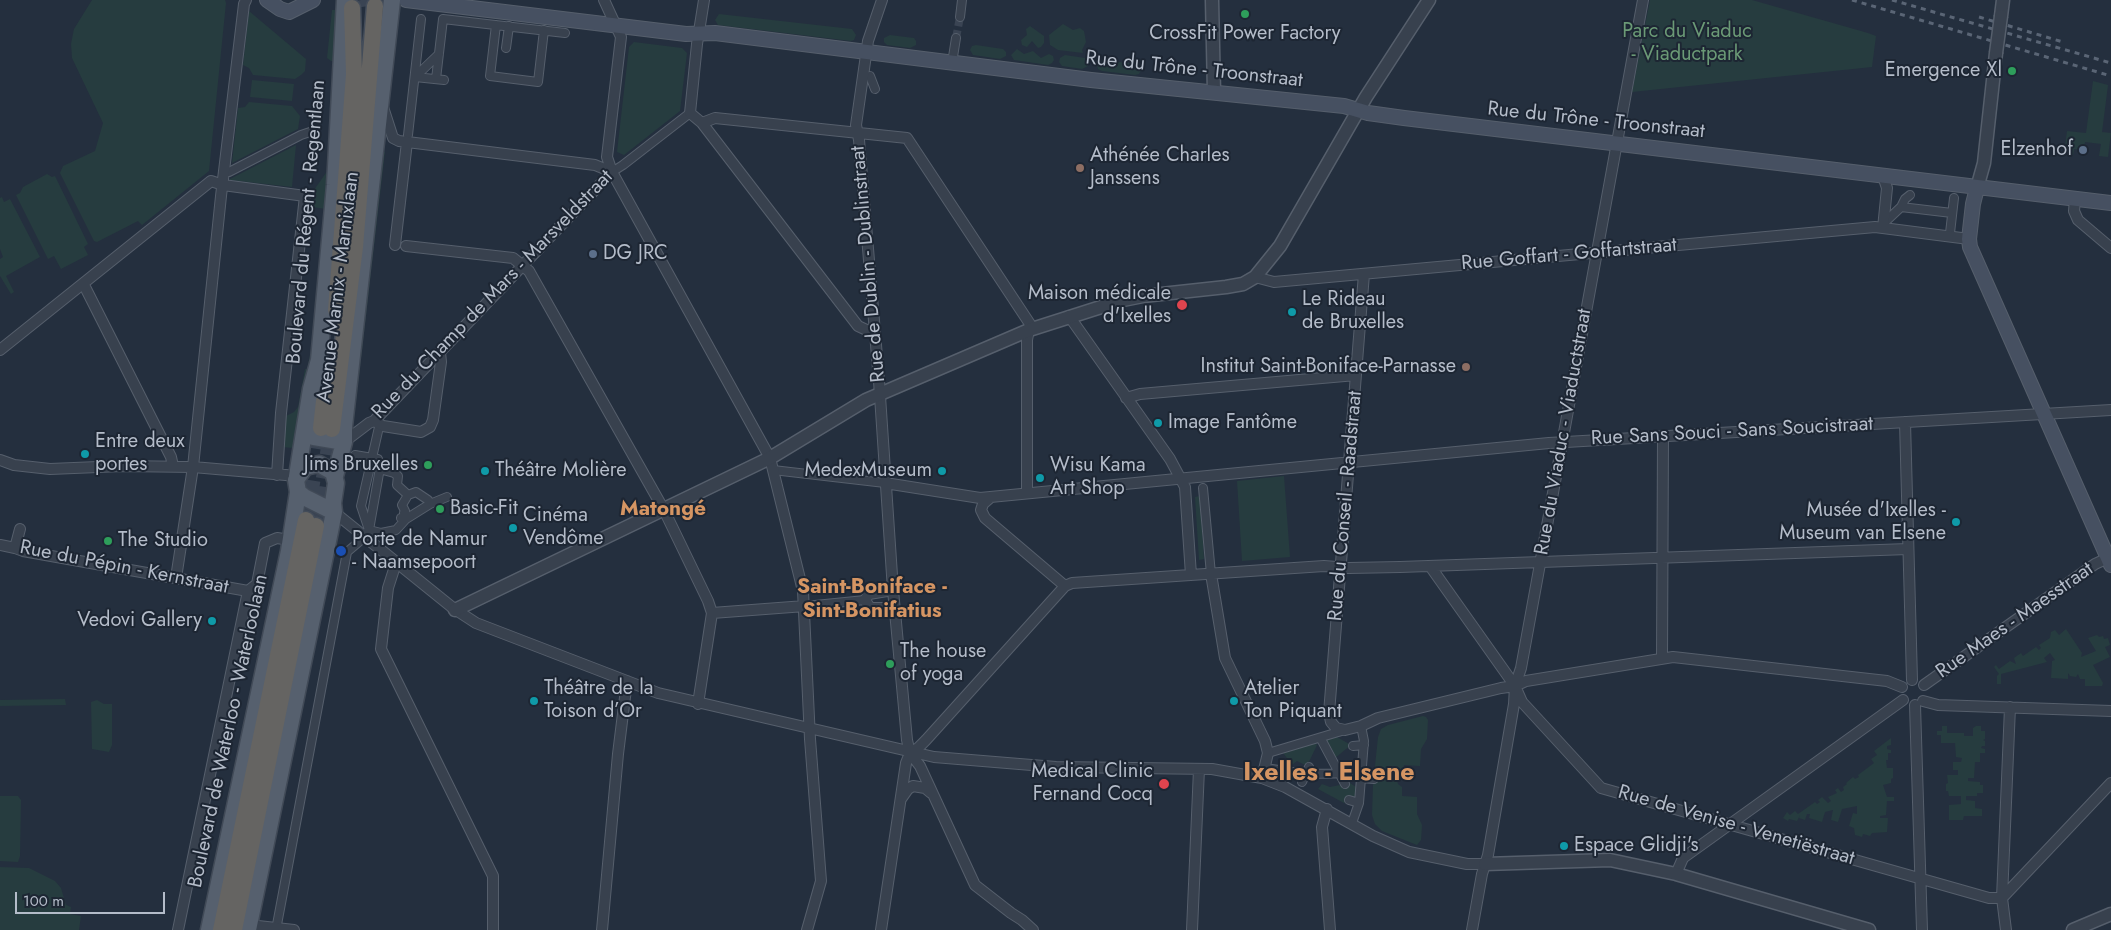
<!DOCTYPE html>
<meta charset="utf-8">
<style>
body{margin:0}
#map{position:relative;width:2111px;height:930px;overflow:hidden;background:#242f3e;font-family:Jost,sans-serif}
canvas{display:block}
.scale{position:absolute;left:15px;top:892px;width:150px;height:22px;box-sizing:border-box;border:2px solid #b4bcc9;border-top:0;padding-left:6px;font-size:15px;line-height:18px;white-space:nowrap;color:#b4bcc9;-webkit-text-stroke:4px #1d2633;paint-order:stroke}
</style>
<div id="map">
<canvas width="2111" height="930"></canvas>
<div class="scale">100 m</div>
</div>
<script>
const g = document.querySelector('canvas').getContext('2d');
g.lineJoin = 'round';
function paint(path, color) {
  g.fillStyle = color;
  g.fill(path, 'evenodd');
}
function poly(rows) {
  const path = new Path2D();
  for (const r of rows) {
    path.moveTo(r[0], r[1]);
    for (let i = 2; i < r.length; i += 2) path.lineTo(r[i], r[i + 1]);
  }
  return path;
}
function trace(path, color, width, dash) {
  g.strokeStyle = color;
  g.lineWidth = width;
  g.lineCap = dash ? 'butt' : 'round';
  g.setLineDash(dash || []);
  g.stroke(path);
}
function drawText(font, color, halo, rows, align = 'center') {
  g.font = font + ' Jost,sans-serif';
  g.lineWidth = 4;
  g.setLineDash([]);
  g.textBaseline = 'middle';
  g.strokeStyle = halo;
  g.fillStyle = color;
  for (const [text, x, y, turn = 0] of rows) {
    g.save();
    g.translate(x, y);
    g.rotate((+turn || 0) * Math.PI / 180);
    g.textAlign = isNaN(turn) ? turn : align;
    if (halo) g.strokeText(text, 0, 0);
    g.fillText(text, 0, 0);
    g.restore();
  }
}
paint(poly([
 [92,0,225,0,226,3,209,171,142,225,138,221,97,242,94,241,60,173,63,166,95,151,103,123,72,58,71,44,74,29],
 [1650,0,1752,0,1868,33,1876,36,1872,67,1632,92],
 [332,10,338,10,334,61,331,61,327,58],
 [249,11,306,59,305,71,301,75,295,79,253,75,249,68,243,65],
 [719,14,852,29,856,35,854,40,851,41,718,25,715,20],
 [1063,24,1073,30,1080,28,1084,31,1086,42,1082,50,1083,53,1058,50,1050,45,1049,35],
 [1030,26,1044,36,1044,43,1041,47,1038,48,1032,41,1027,47,1022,45,1021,40,1027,35,1026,29],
 [890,35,914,38,916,41,916,45,910,48,887,45,884,42,884,38],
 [634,42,682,48,687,53,680,111,624,155,617,152,629,47],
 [976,45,1003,49,1006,52,1006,56,1000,59,973,55,970,50,972,46],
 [1017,49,1024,54,1033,51,1041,58,1049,54,1053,56,1054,60,1052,63,1048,65,1014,60,1011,55],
 [1065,55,1085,58,1088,62,1088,66,1082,69,1062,66,1059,62,1060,58],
 [1103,60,1136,64,1140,66,1141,70,1139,74,1135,75,1102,71,1098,69,1097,65,1099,61],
 [252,80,294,84,292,101,250,97],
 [2093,81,2108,85,2102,132,2111,133,2108,157,2099,156,2101,144,2085,142,2084,150,2074,149,2073,155,2064,154,2067,131,2086,133],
 [249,102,292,106,300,116,298,129,232,163,238,108,245,107],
 [296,145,292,187,230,180,230,179],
 [385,152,354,419,352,421,381,153],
 [328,170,330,170,326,208,328,209,315,346,303,391,293,448,282,447,284,417,294,412,298,407,305,369,307,369,312,346,326,209,312,207,314,190],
 [47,174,52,177,55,176,88,244,84,247,88,255,61,269,54,256,48,259,16,195,20,193,23,187],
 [2,197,4,202,10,199,40,257,6,276,14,292,11,294,0,276,0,259,3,257,0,249,0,198],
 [1284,476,1290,557,1242,561,1237,481],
 [1200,496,1204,559,1199,560,1195,497],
 [2066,629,2082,653,2081,657,2096,651,2088,638,2097,635,2099,637,2103,636,2104,639,2108,638,2110,645,2105,647,2110,657,2093,665,2103,683,2102,686,2085,686,2085,679,2080,679,2078,674,2076,677,2070,676,2068,673,2068,679,2051,678,2052,661,2055,660,2050,653,2044,658,2047,662,2001,674,2001,684,1997,684,1997,676,1999,674,1994,667,1996,665,1999,669,2010,661,2016,664,2014,658,2021,653,2023,656,2036,647,2039,650,2041,648,2039,645,2050,638,2051,632,2055,630,2059,635],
 [65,699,66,705,0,706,0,700],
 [97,700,104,704,112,704,112,745,109,752,92,749,91,702],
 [1423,716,1426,717,1428,720,1427,739,1421,749,1420,766,1404,765,1403,773,1398,776,1397,780,1398,784,1402,787,1402,796,1417,797,1417,814,1422,825,1421,840,1417,845,1382,831,1375,824,1372,815,1373,785,1378,737,1381,729,1388,725],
 [1942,726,1947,726,1947,733,1964,733,1964,736,1973,736,1973,728,1976,726,1981,726,1981,731,1985,731,1985,739,1983,740,1985,741,1985,746,1982,746,1981,748,1985,749,1985,753,1980,753,1980,762,1975,762,1974,778,1968,778,1968,781,1980,782,1980,785,1983,785,1983,793,1977,793,1977,796,1966,796,1966,800,1975,801,1975,808,1982,809,1982,816,1964,816,1963,820,1949,820,1949,805,1961,804,1961,796,1949,796,1948,791,1946,791,1946,784,1948,783,1947,775,1958,775,1958,770,1953,770,1953,762,1961,762,1962,758,1956,757,1955,743,1941,743,1941,735,1937,735,1937,731,1942,731],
 [1337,737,1351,745,1335,758,1326,739],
 [1891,738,1891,745,1887,746,1887,749,1891,750,1891,753,1888,753,1888,760,1886,760,1887,768,1893,768,1893,778,1891,779,1891,783,1883,785,1887,797,1894,797,1894,801,1887,801,1886,815,1880,816,1880,818,1888,818,1887,832,1872,833,1870,836,1863,834,1862,837,1855,835,1854,828,1849,826,1853,813,1857,814,1857,806,1842,809,1838,822,1831,820,1833,810,1825,812,1822,822,1809,818,1810,814,1807,814,1805,820,1799,818,1800,815,1797,821,1789,819,1788,821,1783,818,1787,812,1790,815,1795,811,1798,814,1815,802,1817,804,1820,802,1818,800,1822,797,1828,803,1831,801,1828,797,1837,793,1835,790,1838,788,1841,792,1844,790,1843,787,1847,784,1846,783,1853,777,1855,779,1859,777,1858,775,1874,763,1871,759,1877,755,1874,751],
 [1314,742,1317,745,1307,766,1297,761,1292,765,1281,750],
 [1350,783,1356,787,1355,797,1344,803,1318,789,1322,784,1330,787],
 [0,796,18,796,21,800,20,856,18,862,0,861],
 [0,867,29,868,55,881,61,888,66,905,71,907,70,914,81,916,79,930,0,930]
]), '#263c3f');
trace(poly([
 [956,38,960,17]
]), '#3a4453', 8, [8, 4]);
trace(poly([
 [361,0,362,7],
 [306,520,321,428],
 [316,526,332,429]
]), '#3a4453', 16, [16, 8]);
const pedestrian = poly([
 [960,17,962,0],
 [496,25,490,76,538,82,544,30],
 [506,48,509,26],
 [439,54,415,77,444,80],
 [952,63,956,38],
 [870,76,875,89],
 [436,79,443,19,565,33],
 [408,135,421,19],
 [224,172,229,172,301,135,313,131],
 [612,172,623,165,690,113],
 [1901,207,1905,199,1910,195],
 [1885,222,1901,207,1952,213],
 [1950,233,1954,198],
 [355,455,378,459,381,469],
 [380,468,369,530,381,533,396,530,406,519,404,513],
 [383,470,394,473,398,476,397,485,408,495,416,492,428,500],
 [773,470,885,483],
 [1203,488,1211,574],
 [429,502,430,504,447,497],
 [405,511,402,505,408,495],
 [401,518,406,519,430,504],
 [366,533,369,530,361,506,379,427],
 [805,606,865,600],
 [1321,739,1345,784],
 [1353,746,1364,745],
 [1268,753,1345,730],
 [1265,768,1306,774,1362,773],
 [1361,778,1374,779],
 [1302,782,1309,767],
 [1349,800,1359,803],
 [1352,823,1359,803,1364,741,1361,726],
 [276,930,347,552,360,541]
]);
const minor = poly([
 [604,0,621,37,607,157,612,172,770,458,803,591,810,739,821,881,807,930],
 [704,0,697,44,690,113,702,123,858,326,875,334],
 [882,0,868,41,856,125,859,140,879,381,893,590,907,740,910,753,920,766,975,885,1011,913,1022,920,1033,930],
 [383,107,393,138,399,141,595,165,612,172],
 [702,123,715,118,907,138,1030,324,1027,340,1027,493],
 [1883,176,1887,188,1883,228],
 [2075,199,2074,211,2078,220,2111,248],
 [395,245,407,142],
 [406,246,513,258,529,271,664,510,708,601,712,613,698,704],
 [1364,274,1329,713,1331,722,1336,728,1345,730,1361,726,1378,718,1501,688,1515,686,1526,681,1673,657,1887,681,1902,687],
 [1255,277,1274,282,1875,227,1969,239],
 [84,285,171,457,173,466],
 [1069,316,1170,459,1185,487,1191,575],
 [0,350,211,181,223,185,305,196,281,413,277,475],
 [1126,398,1140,394,1356,375],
 [374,421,383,426,421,432,430,427,433,420,441,362,440,352],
 [1905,422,1912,680],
 [344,442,369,423,374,421,612,172],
 [0,460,14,465,50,469,122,466,193,467,297,476],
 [885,483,980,498,1549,443,2111,410],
 [991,497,983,504,981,510,985,518,1065,586],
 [334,512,453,608,476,623,658,693,934,757,1056,767,1212,769,1262,778,1285,787,1373,836,1409,852,1467,864,1485,864],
 [0,545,15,548,23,551,248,591],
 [15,548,20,529],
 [396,563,388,588,381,649,493,876,493,930],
 [1430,566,1515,686,1522,702,1601,788,1989,898,2002,898],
 [1211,574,1225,658,1265,741,1268,753,1262,778],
 [176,578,193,467,221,196,244,4,246,0],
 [893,590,869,594,865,600,870,608,895,608],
 [712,613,805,606],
 [1662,658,1663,437],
 [1924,685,2095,564,2108,558],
 [1923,701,1938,705,2111,711],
 [1915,705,1922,930],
 [910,753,918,748,926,740,1065,586,1072,583,1324,566,1349,568,1400,567,1908,549],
 [901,799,908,789,913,786,925,788,931,793],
 [1327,809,1322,827,1330,930],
 [1676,874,1683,858,1903,700],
 [2002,898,2111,783],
 [249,925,294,930],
 [178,930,248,591,257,584,265,543,277,538,290,540],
 [602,930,618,754,627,681],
 [881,930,906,763,910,753],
 [1192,930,1199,769],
 [1472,930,1482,874,1488,855,1514,704,1515,686,1521,668,1643,0],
 [2006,930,2002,898,2010,707]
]);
const tertiary = poly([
 [1212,0,1214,92],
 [2001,16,2003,0],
 [1977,188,1984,163,1996,53],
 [455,610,770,458,866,400,1029,330,1123,300,1143,296,1226,287,1243,284,1255,277,1280,246,1366,97,1429,0],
 [1485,864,1610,860,1676,874,1869,930],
 [2073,930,2111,914]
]);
const secondary = poly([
 [267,0,280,9,289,12,313,0],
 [406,0,686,34,715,33,1091,80,1344,106,1368,113,1404,118,2111,203],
 [1977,188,1973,204,1969,239,1970,247,2111,565]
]);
const primary = poly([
 [313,418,311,430,314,437,344,442],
 [297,476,311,389,319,360,335,185,345,0],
 [335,476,344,442,344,426,392,0],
 [209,930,289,551,298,492],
 [248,930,334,512,333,503,336,483,333,472,319,464,305,467,296,480,298,492,304,497,334,512]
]);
const trunk = poly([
 [336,310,354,74,352,8],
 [321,428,324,401],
 [332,429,355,247,375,6],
 [221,930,306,520],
 [234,930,316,526]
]);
trace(pedestrian, '#565f6c', 10);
trace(minor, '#565f6c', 12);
trace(tertiary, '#565f6c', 15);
trace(secondary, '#565f6c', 16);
trace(primary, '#414a57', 19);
trace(trunk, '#434c59', 19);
trace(pedestrian, '#38414e', 8);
trace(minor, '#38414e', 10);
trace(tertiary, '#38414e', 12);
trace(secondary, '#465061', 14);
trace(primary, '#56606e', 16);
trace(trunk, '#656462', 16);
trace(poly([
 [1852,0,2111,76],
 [1892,0,2111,63],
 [1979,17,2063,42]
]), '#5a6575', 3, [5, 5]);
const tertiaryBridge = poly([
 [1996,53,2001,16]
]);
trace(tertiaryBridge, '#565f6c', 15, []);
trace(tertiaryBridge, '#38414e', 12);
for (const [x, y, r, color] of [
 [1245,14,5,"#2e9e5b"],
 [2012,71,5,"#2e9e5b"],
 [2083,150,5,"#5c6f8a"],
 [1080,168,5,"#8d6e63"],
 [593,254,5,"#5c6f8a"],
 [1182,305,6,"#e0444e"],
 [1292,312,5,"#0f9aa8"],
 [1466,367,5,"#8d6e63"],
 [1158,423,5,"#0f9aa8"],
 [85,454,5,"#0f9aa8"],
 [428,465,5,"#2e9e5b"],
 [485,471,5,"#0f9aa8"],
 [942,471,5,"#0f9aa8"],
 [1040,478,5,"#0f9aa8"],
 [440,509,5,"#2e9e5b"],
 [1956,522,5,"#0f9aa8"],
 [513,528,5,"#0f9aa8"],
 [108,541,5,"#2e9e5b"],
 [341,551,6,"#1a4fb4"],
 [212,621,5,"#0f9aa8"],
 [890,664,5,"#2e9e5b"],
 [534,701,5,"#0f9aa8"],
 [1234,701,5,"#0f9aa8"],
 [1164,784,6,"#e0444e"],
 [1564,846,5,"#0f9aa8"]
]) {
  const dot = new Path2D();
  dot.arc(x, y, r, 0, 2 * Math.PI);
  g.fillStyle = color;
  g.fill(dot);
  trace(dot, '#1d2633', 2);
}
drawText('20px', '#6b9a76', '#1d2633', [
 ["Parc du Viaduc",1687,32],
 ["- Viaductpark",1687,55]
]);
drawText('20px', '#b4bcc9', '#1d2633', [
 ["CrossFit Power Factory",1245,34,"center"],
 ["Emergence Xl",2002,71,"right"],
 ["Elzenhof",2073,150,"right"],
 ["Athénée Charles",1090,156],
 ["Janssens",1090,179],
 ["DG JRC",603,254],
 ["Maison médicale",1171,294,"right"],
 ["d'Ixelles",1171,317,"right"],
 ["Le Rideau",1302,300],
 ["de Bruxelles",1302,323],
 ["Institut Saint-Boniface-Parnasse",1456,367,"right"],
 ["Image Fantôme",1168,423],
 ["Entre deux",95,442],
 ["portes",95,465],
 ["Jims Bruxelles",418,465,"right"],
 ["Wisu Kama",1050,466],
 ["Art Shop",1050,489],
 ["Théâtre Molière",495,471],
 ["MedexMuseum",932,471,"right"],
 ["Basic-Fit",450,509],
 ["Musée d'Ixelles -",1946,511,"right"],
 ["Museum van Elsene",1946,534,"right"],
 ["Cinéma",523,516],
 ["Vendôme",523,539],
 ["Porte de Namur",352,540],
 ["- Naamsepoort",352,563],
 ["The Studio",118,541],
 ["Vedovi Gallery",202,621,"right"],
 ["The house",900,652],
 ["of yoga",900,675],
 ["Théâtre de la",544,689],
 ["Toison d’Or",544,712],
 ["Atelier",1244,689],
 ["Ton Piquant",1244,712],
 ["Medical Clinic",1153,772,"right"],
 ["Fernand Cocq",1153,795,"right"],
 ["Espace Glidji's",1574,846]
], 'left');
drawText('20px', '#b4bcc9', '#1d2633', [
 ["Rue du Trône - Troonstraat",1194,70,6],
 ["Rue du Trône - Troonstraat",1596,121,6],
 ["Boulevard du Régent - Regentlaan",307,222,-85],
 ["Rue Goffart - Goffartstraat",1569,255,-5],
 ["Rue de Dublin - Dublinstraat",869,264,-95],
 ["Avenue Marnix - Marnixlaan",339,287,-83],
 ["Rue du Champ de Mars - Marsveldstraat",493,295,-46],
 ["Rue du Viaduc - Viaductstraat",1564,432,-80],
 ["Rue Sans Souci - Sans Soucistraat",1732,432,-3],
 ["Rue du Conseil - Raadstraat",1346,506,-85],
 ["Rue du Pépin - Kernstraat",124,568,11],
 ["Rue Maes - Maesstraat",2015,621,-35],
 ["Boulevard de Waterloo - Waterloolaan",229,731,-78],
 ["Rue de Venise - Venetiëstraat",1736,826,16]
]);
drawText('bold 21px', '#d59563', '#1d2633', [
 ["Matongé",663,510],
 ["Saint-Boniface -",872,588],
 ["Sint-Bonifatius",872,612]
]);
drawText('bold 25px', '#d59563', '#1d2633', [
 ["Ixelles - Elsene",1329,774]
]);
</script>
